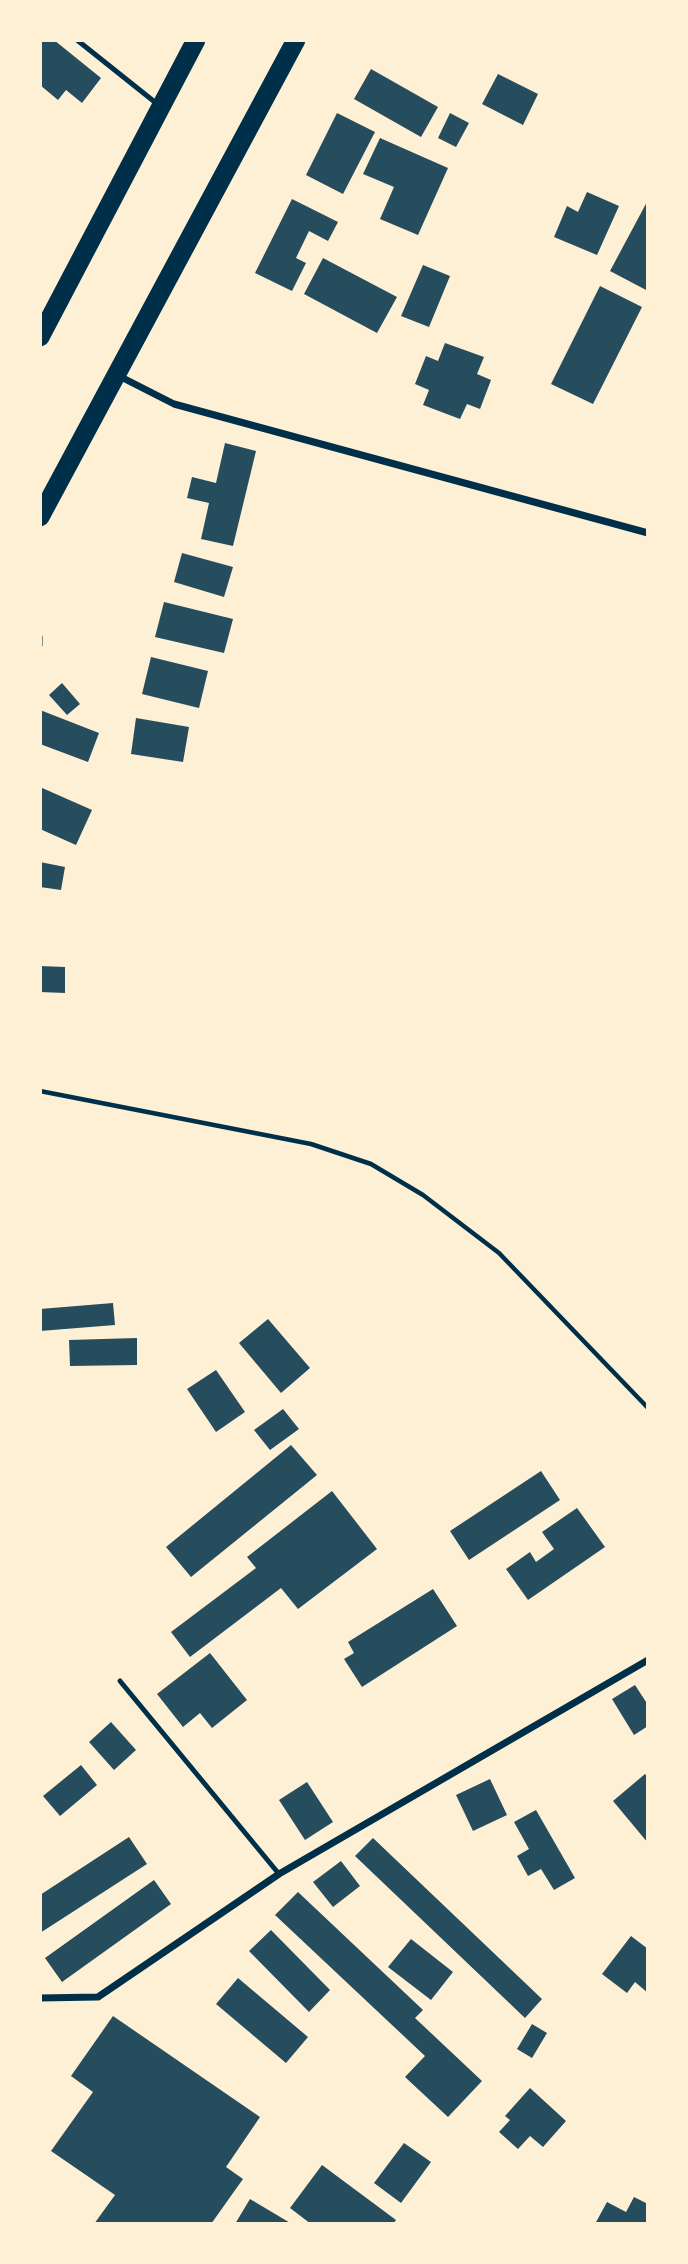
<!DOCTYPE html>
<style>
body{margin:0}
#map{position:relative;width:688px;height:2264px;overflow:hidden;background:#fdf0d5;font-family:Barlow,sans-serif}
canvas{display:block}
.frame{position:absolute;inset:0;border:42px solid #fdf0d5;pointer-events:none}
</style>
<div id="map">
<canvas width="688" height="2264"></canvas>
<div class="frame"></div>
</div>
<script>
const g = document.querySelector('canvas').getContext('2d');
g.lineJoin = 'round';
function paint(path, color) {
  g.fillStyle = color;
  g.fill(path, 'evenodd');
}
function poly(rows) {
  const path = new Path2D();
  for (const r of rows) {
    path.moveTo(r[0], r[1]);
    for (let i = 2; i < r.length; i += 2) path.lineTo(r[i], r[i + 1]);
  }
  return path;
}
function trace(path, color, width, dash) {
  g.strokeStyle = color;
  g.lineWidth = width;
  g.lineCap = dash ? 'butt' : 'round';
  g.setLineDash(dash || []);
  g.stroke(path);
}
paint(poly([
 [40,40,54,40,101,78,82,103,66,90,58,100,40,85],
 [371,69,438,107,421,137,354,99],
 [498,74,538,94,523,125,482,104],
 [337,113,375,132,343,194,306,175],
 [450,113,469,123,456,147,438,138],
 [380,138,448,168,418,235,380,219,394,187,363,174],
 [587,192,619,206,597,255,554,237,567,206,578,212],
 [292,199,338,222,328,241,309,231,296,258,306,263,292,291,255,273],
 [648,200,648,291,610,271],
 [323,258,397,297,377,333,304,294],
 [423,265,450,276,429,327,401,316],
 [600,286,642,307,593,404,551,384],
 [445,343,484,357,477,374,491,380,480,409,467,404,460,419,423,405,429,390,415,384,426,356,438,361],
 [225,443,256,451,233,546,201,539,209,503,187,498,192,477,216,483],
 [182,553,233,567,224,597,174,582],
 [164,602,233,619,224,653,155,637],
 [151,657,208,671,199,708,142,694],
 [62,683,80,704,67,715,49,695],
 [40,710,99,733,88,762,40,744],
 [136,718,189,727,183,762,131,754],
 [40,787,92,810,76,845,40,829],
 [40,862,65,867,61,890,40,887],
 [40,966,65,967,65,993,40,992],
 [113,1303,115,1325,40,1331,40,1309],
 [268,1319,310,1368,281,1393,239,1343],
 [137,1338,137,1365,70,1366,69,1340],
 [216,1370,245,1412,216,1432,187,1389],
 [283,1409,299,1429,270,1450,254,1430],
 [291,1445,317,1475,191,1577,166,1547],
 [541,1471,560,1500,469,1560,450,1531],
 [332,1491,377,1549,298,1609,281,1588,190,1657,171,1632,256,1568,247,1557],
 [577,1508,605,1547,528,1600,506,1569,530,1552,536,1562,554,1549,542,1532],
 [433,1589,457,1626,362,1687,344,1659,354,1653,348,1642],
 [210,1653,247,1700,212,1728,200,1713,183,1727,157,1694],
 [635,1685,648,1705,648,1726,634,1735,612,1699],
 [111,1722,136,1750,114,1770,89,1742],
 [81,1765,97,1785,60,1816,43,1796],
 [645,1774,648,1777,648,1843,613,1801],
 [490,1779,507,1815,473,1831,456,1795],
 [307,1782,333,1822,305,1840,279,1800],
 [536,1810,575,1878,554,1890,541,1869,528,1876,517,1856,529,1849,514,1822],
 [129,1837,147,1864,40,1933,40,1895],
 [373,1838,542,1999,525,2018,355,1856],
 [341,1861,360,1886,333,1907,313,1882],
 [154,1880,171,1904,62,1982,45,1958],
 [298,1892,423,2010,415,2018,482,2081,448,2117,405,2077,425,2056,275,1915],
 [271,1930,330,1990,309,2012,249,1951],
 [631,1936,648,1949,648,1993,635,1982,627,1993,602,1974],
 [411,1939,453,1972,431,2000,388,1967],
 [238,1978,308,2037,286,2063,216,2004],
 [113,2016,260,2117,226,2167,243,2179,211,2224,94,2224,115,2195,51,2151,93,2092,71,2076],
 [532,2024,547,2033,532,2058,517,2049],
 [530,2088,566,2121,543,2147,530,2136,518,2149,499,2132,510,2120,505,2116],
 [404,2143,431,2162,401,2203,374,2183],
 [322,2165,396,2220,393,2224,311,2224,290,2208],
 [634,2197,648,2204,648,2224,595,2224,607,2202,626,2212],
 [250,2199,292,2224,235,2224]
]), '#264d5e');
trace(poly([
 [40,1091,311,1144,371,1164,423,1195,499,1253,648,1408]
]), '#003049', 4.5);
trace(poly([
 [77,40,156,103],
 [40,637,40,645],
 [120,1681,279,1874]
]), '#003049', 5);
trace(poly([
 [119,376,174,404,648,533],
 [40,1998,98,1997,279,1874,648,1660]
]), '#003049', 7);
trace(poly([
 [40,337,196,40],
 [40,517,296,40]
]), '#003049', 19);
</script>
